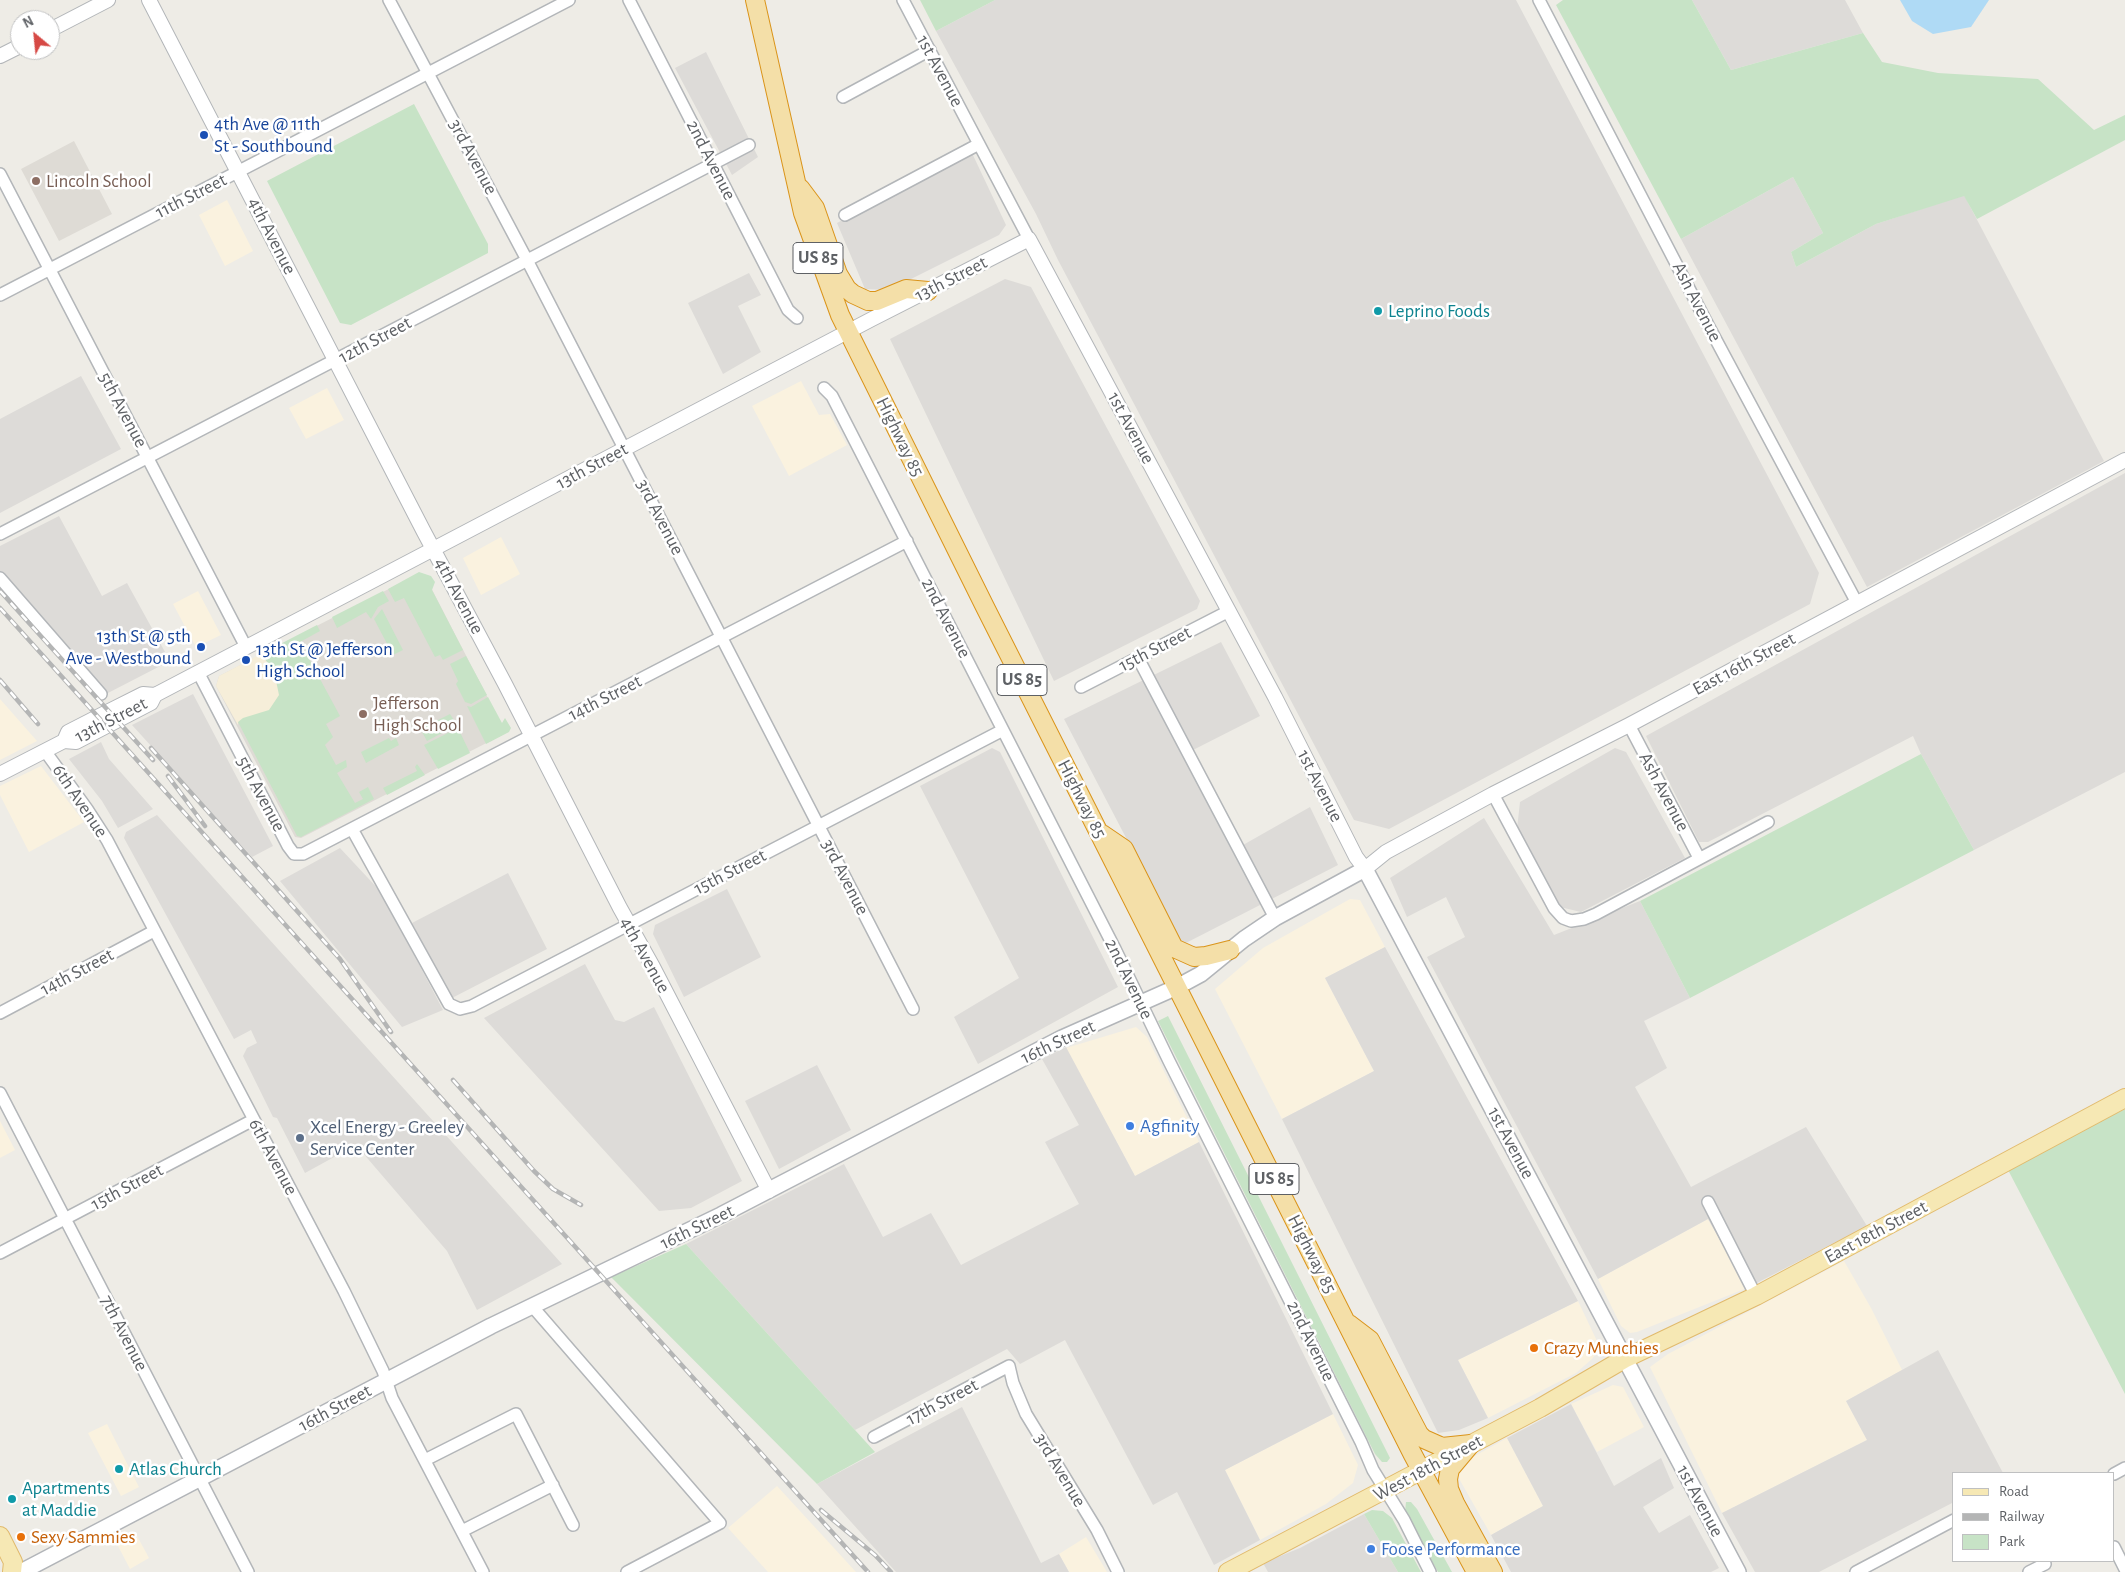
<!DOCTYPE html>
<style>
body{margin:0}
#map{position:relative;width:2125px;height:1572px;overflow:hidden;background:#eeece6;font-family:"Alegreya Sans",sans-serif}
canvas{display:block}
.legend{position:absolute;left:1952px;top:1472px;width:162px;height:90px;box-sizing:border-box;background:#fff;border:1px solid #bfc0c1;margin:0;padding:6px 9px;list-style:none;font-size:15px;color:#5e6165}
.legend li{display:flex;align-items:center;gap:10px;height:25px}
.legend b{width:25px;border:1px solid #bfc0c1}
.north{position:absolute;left:10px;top:10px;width:50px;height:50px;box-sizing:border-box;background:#fff;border:1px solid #bfc0c1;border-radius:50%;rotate:332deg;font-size:14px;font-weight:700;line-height:20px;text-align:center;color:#5e6165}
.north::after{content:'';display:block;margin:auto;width:18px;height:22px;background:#d64945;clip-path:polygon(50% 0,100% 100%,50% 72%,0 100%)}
</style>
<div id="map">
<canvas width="2125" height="1572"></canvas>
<ul class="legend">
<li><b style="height:6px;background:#f6e8b4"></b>Road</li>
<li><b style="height:6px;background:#b4b5b5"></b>Railway</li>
<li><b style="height:14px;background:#c7e3c6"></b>Park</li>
</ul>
<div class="north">N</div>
</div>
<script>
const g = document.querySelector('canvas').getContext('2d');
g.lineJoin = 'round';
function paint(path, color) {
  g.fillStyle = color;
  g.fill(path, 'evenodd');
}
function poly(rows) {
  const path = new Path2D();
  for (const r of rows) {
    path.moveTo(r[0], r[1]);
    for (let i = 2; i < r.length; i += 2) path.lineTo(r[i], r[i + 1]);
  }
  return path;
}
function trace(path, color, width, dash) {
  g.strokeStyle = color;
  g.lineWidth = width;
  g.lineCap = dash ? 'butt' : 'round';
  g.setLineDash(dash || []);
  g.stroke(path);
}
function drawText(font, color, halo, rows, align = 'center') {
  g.font = font + ' "Alegreya Sans",sans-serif';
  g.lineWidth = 5;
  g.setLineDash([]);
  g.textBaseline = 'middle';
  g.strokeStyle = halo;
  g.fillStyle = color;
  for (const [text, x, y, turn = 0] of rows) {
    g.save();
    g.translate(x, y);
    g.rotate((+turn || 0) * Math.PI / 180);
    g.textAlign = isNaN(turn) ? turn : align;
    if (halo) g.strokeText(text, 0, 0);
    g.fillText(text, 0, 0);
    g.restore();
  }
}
paint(poly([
 [227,200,253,251,225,266,199,215],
 [801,381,819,415,830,414,847,445,789,476,752,406],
 [327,388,344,420,306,439,289,408],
 [501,537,520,574,481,595,463,558],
 [198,591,221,635,196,647,173,604],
 [0,699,37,741,0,760],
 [41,766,84,822,29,852,0,795,0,786],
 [1350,899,1360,900,1385,947,1325,978,1374,1071,1282,1119,1215,989,1263,948],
 [1136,1027,1147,1037,1199,1142,1135,1176,1066,1048],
 [0,1121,15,1150,0,1158],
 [1708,1219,1747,1288,1637,1332,1630,1333,1621,1326,1598,1279],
 [1844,1261,1871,1308,1902,1370,1846,1401,1867,1440,1722,1513,1650,1367,1668,1354],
 [1578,1301,1597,1341,1597,1352,1592,1359,1576,1373,1488,1418,1458,1360],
 [1613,1385,1623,1387,1644,1427,1597,1452,1571,1404],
 [1333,1414,1358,1465,1353,1483,1326,1504,1260,1540,1225,1470],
 [107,1424,139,1487,121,1496,88,1433],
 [1507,1438,1543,1506,1491,1535,1457,1475,1462,1463],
 [777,1486,856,1572,768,1572,728,1528],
 [136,1534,149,1558,130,1569,117,1544],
 [1086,1537,1107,1572,1069,1572,1059,1554]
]), '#faf2df');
paint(poly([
 [995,0,1516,0,1819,573,1810,604,1389,829,1354,820,1058,260,1036,214,936,31],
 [1692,0,1845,0,1863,33,1731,70],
 [706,52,758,157,732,175,675,68],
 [971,151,1006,225,999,235,889,290,865,289,837,223],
 [1793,177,1823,233,1791,252,1796,267,1876,224,1964,195,2104,461,1867,587,1681,239],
 [749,273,761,295,738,306,761,352,723,374,688,303],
 [1005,279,1031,287,1200,601,1197,609,1054,681,890,339],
 [81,376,121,449,0,513,0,419],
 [2125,473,2125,772,1974,850,1921,754,1913,736,1708,842,1699,842,1646,736],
 [59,516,102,596,127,583,170,661,106,694,0,574,0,546],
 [1221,642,1260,716,1193,750,1243,845,1310,807,1338,865,1182,945,1064,719],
 [193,694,273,846,252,857,132,725],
 [101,742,109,759,153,809,118,828,102,801,69,759],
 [992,748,1000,752,1118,987,978,1064,954,1017,1019,978,920,786],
 [1615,748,1626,752,1685,858,1581,912,1560,907,1517,829,1520,802],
 [157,815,287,959,562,1264,477,1310,447,1251,356,1145,305,1173,277,1118,273,1117,243,1056,247,1048,257,1043,251,1030,234,1039,124,838,126,832],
 [1484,818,1554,935,1640,901,1690,998,1644,1021,1667,1068,1635,1087,1691,1187,1806,1127,1867,1226,1747,1288,1708,1219,1598,1279,1427,957,1465,937,1446,897,1407,917,1390,878],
 [340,848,381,892,443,1010,402,1027,280,881],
 [508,873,547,949,452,998,412,923],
 [727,889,761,957,684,997,653,934,655,925],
 [1385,947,1578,1301,1458,1360,1488,1418,1459,1430,1438,1433,1282,1119,1374,1071,1325,978],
 [585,964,615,1020,624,1022,654,1007,742,1181,691,1208,659,1211,484,1018],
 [1066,1047,1135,1176,1199,1142,1333,1414,1225,1470,1260,1540,1214,1565,1177,1492,1153,1505,1065,1340,1020,1364,1007,1349,855,1430,686,1244,844,1164,883,1237,931,1213,961,1265,1079,1204,1045,1142,1079,1125,1042,1059],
 [817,1065,851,1130,779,1169,745,1101],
 [1938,1350,2003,1473,1954,1473,1954,1502,1819,1572,1755,1572,1722,1513,1867,1440,1846,1401],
 [1571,1404,1614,1486,1661,1458,1674,1488,1643,1507,1659,1533,1690,1515,1719,1568,1711,1572,1511,1572,1491,1535,1543,1506,1507,1438],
 [962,1407,1041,1563,1059,1554,1069,1572,896,1572,817,1484],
 [1364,1514,1398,1572,1268,1572,1263,1563,1300,1548]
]), '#dddbd8');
paint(poly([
 [74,141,112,214,59,241,21,169],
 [418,574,424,574,506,733,301,838,295,837,216,686,219,676]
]), '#dedbd5');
paint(poly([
 [920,0,995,0,936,31],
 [1563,0,1692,0,1731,70,1863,33,1882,62,1938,73,2038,79,2094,130,2125,115,2125,140,1977,219,1964,196,1876,224,1796,267,1791,252,1823,233,1793,177,1681,239,1556,5],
 [414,104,488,244,488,253,351,325,340,323,267,181],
 [419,572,431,576,435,582,432,590,463,650,443,660,440,655,435,657,404,598,395,602,388,589],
 [383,591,389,601,378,607,371,619,366,612,337,628,332,617],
 [382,609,403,650,393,655,374,619],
 [317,625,320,631,300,642,340,716,326,724,333,737,325,745,336,765,346,760,347,767,337,773,355,803,363,799,359,792,368,787,374,799,301,837,297,836,238,722,265,659,261,654],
 [466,656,487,695,471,704,465,702,456,684,458,681,450,664],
 [488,697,502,723,505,718,511,728,509,732,486,744,467,706,471,707],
 [450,714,457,725,427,741,422,732,424,727],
 [458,728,470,753,438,769,424,745],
 [389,738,391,741,396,738,399,745,366,763,361,752],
 [1921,754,1974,850,1690,998,1640,901],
 [417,764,425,775,387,795,383,788,417,771,415,767],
 [1168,1016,1390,1458,1387,1462,1382,1462,1375,1454,1158,1021],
 [2125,1109,2125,1394,2007,1168],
 [686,1244,855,1430,875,1452,817,1484,611,1277],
 [1406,1502,1411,1502,1417,1509,1452,1572,1438,1572,1405,1512],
 [1372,1510,1383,1511,1392,1518,1421,1572,1398,1572,1364,1514]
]), '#c7e3c6');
paint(poly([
 [261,654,274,671,279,695,269,710,243,718,238,722,238,725,216,686,219,676]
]), '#f6eed9');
paint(poly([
 [1900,0,1989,0,1971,27,1933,34,1912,21]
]), '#afdaf5');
const minor = poly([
 [389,0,527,260,913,1009],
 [629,0,788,310,797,318],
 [903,0,1029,239],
 [1539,0,1708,325,1857,603],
 [843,97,930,50],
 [0,174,246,647],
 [845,215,979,144],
 [0,295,569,0],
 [824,388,832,396,1115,949,1169,1061,1361,1442,1373,1470,1404,1520,1430,1572],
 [0,534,749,145],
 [0,578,101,694],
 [1138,658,1275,918],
 [198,672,288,846,294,854,303,854,907,541],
 [1081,687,1229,611],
 [1629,725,1699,858],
 [45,751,87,809,107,840,344,1291,383,1371,392,1398,483,1572],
 [1493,794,1554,908,1563,918,1571,921,1584,919,1596,914,1768,822],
 [352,829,449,1004,460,1009,472,1006,1003,730],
 [0,1013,154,931],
 [0,1093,248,1572],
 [1708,1202,1756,1296],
 [0,1253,253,1120],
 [532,1306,720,1523,627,1572],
 [874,1437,1009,1366,1013,1383,1026,1414,1097,1530,1118,1572],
 [425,1460,516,1414,573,1525],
 [2114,1474,2125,1468],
 [462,1531,553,1485],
 [2114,1547,2125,1569],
 [1856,1572,1954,1520],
 [2029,1572,2045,1564,2043,1561]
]);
const tertiary = poly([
 [149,0,424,532,505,684,620,908,653,967,769,1191],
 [50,30,108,0],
 [0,56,20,46],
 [64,741,68,732,109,711,143,694,155,695,872,319,1029,239,1275,697,1356,857,1365,869,1386,852,1493,794,1629,725,2125,460],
 [0,774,64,741,76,742,151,703,155,695]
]);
const secondary = poly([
 [21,1572,491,1326,721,1215,1062,1038,1177,987,1201,974,1244,939,1275,918,1365,869,1738,1572]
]);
const primary = poly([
 [0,1536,13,1562,12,1572],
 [1228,1572,1540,1408,1624,1359,1756,1296,2125,1098]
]);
const trunk = poly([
 [755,0,803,213,840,315,985,607,1413,1455,1476,1572],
 [800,188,815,208,838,274,847,289,853,294,868,301,877,301,906,289,928,291],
 [1102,834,1124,849,1174,948,1194,957,1206,956,1230,950],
 [1349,1324,1370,1340,1419,1434,1424,1439,1442,1447,1471,1444],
 [1471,1444,1450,1469,1448,1479,1449,1489,1455,1503,1493,1572]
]);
trace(minor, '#b3b6b9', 14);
trace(tertiary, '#b3b6b9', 16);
trace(secondary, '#b2b5b9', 18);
trace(primary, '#e1ba6c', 20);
trace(trunk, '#da941a', 20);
trace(minor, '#fff', 11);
trace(tertiary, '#fff', 14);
trace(secondary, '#fff', 15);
trace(primary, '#f6e8b4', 18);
trace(trunk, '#f4dfa8', 18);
const rail = poly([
 [0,591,153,760],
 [0,608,868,1572],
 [0,680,38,724],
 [151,748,340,959,391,1032],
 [168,776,205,826],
 [453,1080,534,1171,553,1189,581,1205],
 [821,1510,875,1555,891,1572]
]);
trace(rail, '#b4b5b5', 4.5);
trace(rail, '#fff', 2.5, [8]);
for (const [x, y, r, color] of [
 [204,135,5,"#1a4fb4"],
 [36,181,5,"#8d6e63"],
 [1378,311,5,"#0f9aa8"],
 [201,647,5,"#1a4fb4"],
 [246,660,5,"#1a4fb4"],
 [363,714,5,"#8d6e63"],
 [1130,1126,5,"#3f7fe0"],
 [300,1138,5,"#5c6f8a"],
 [1534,1348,5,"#e8710a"],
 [119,1469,5,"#0f9aa8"],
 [12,1499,5,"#0f9aa8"],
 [21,1537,5,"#e8710a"],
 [1371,1549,5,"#3f7fe0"]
]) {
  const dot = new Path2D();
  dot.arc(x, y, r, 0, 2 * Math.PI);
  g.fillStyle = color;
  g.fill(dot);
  trace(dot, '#fff', 2);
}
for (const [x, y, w] of [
 [818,258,50],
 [1022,680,50],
 [1274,1179,50]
]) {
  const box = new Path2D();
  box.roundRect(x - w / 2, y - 15.5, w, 31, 4);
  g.fillStyle = '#fff';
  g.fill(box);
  trace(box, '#5e6165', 1);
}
drawText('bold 18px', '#5e6165', null, [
 ["US 85",818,258],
 ["US 85",1022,680],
 ["US 85",1274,1179]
]);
drawText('19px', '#5e6165', '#fff', [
 ["1st Avenue",940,71,62],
 ["3rd Avenue",473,157,62],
 ["2nd Avenue",711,160,63],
 ["11th Street",191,196,-27],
 ["4th Avenue",272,236,63],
 ["13th Street",951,279,-27],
 ["Ash Avenue",1697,302,63],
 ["12th Street",375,340,-28],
 ["5th Avenue",123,410,62],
 ["1st Avenue",1131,428,62],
 ["Highway 85",900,437,64],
 ["13th Street",592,466,-28],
 ["3rd Avenue",660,517,63],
 ["4th Avenue",459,596,62],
 ["2nd Avenue",946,618,63],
 ["15th Street",1155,649,-27],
 ["East 16th Street",1744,664,-28],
 ["14th Street",605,698,-27],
 ["13th Street",111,720,-27],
 ["1st Avenue",1320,786,63],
 ["Ash Avenue",1664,792,62],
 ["5th Avenue",261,794,62],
 ["Highway 85",1082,799,63],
 ["6th Avenue",80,801,56],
 ["15th Street",730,872,-27],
 ["3rd Avenue",845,877,63],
 ["4th Avenue",645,955,61],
 ["14th Street",77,972,-28],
 ["2nd Avenue",1129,979,64],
 ["16th Street",1058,1042,-25],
 ["1st Avenue",1511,1143,62],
 ["6th Avenue",273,1157,62],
 ["15th Street",127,1187,-28],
 ["16th Street",697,1227,-26],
 ["East 18th Street",1876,1232,-28],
 ["Highway 85",1312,1254,63],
 ["7th Avenue",124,1333,63],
 ["2nd Avenue",1311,1341,64],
 ["17th Street",942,1402,-28],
 ["16th Street",335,1408,-28],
 ["West 18th Street",1428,1468,-28],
 ["3rd Avenue",1060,1470,59],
 ["1st Avenue",1700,1501,62]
]);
drawText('19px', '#164399', '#fff', [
 ["4th Ave @ 11th",214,124],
 ["St - Southbound",214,146],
 ["13th St @ 5th",191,636,"right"],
 ["Ave - Westbound",191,658,"right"],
 ["13th St @ Jefferson",256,649],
 ["High School",256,671]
], 'left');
drawText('19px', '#785e54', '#fff', [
 ["Lincoln School",46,181],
 ["Jefferson",373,703],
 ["High School",373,725]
], 'left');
drawText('19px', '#0d838f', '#fff', [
 ["Leprino Foods",1388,311],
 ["Atlas Church",129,1469],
 ["Apartments",22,1488],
 ["at Maddie",22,1510]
], 'left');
drawText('19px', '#366cbe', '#fff', [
 ["Agfinity",1140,1126],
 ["Foose Performance",1381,1549]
], 'left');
drawText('19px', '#4e5e75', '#fff', [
 ["Xcel Energy - Greeley",310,1127],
 ["Service Center",310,1149]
], 'left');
drawText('19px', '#c56008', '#fff', [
 ["Crazy Munchies",1544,1348],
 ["Sexy Sammies",31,1537]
], 'left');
</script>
